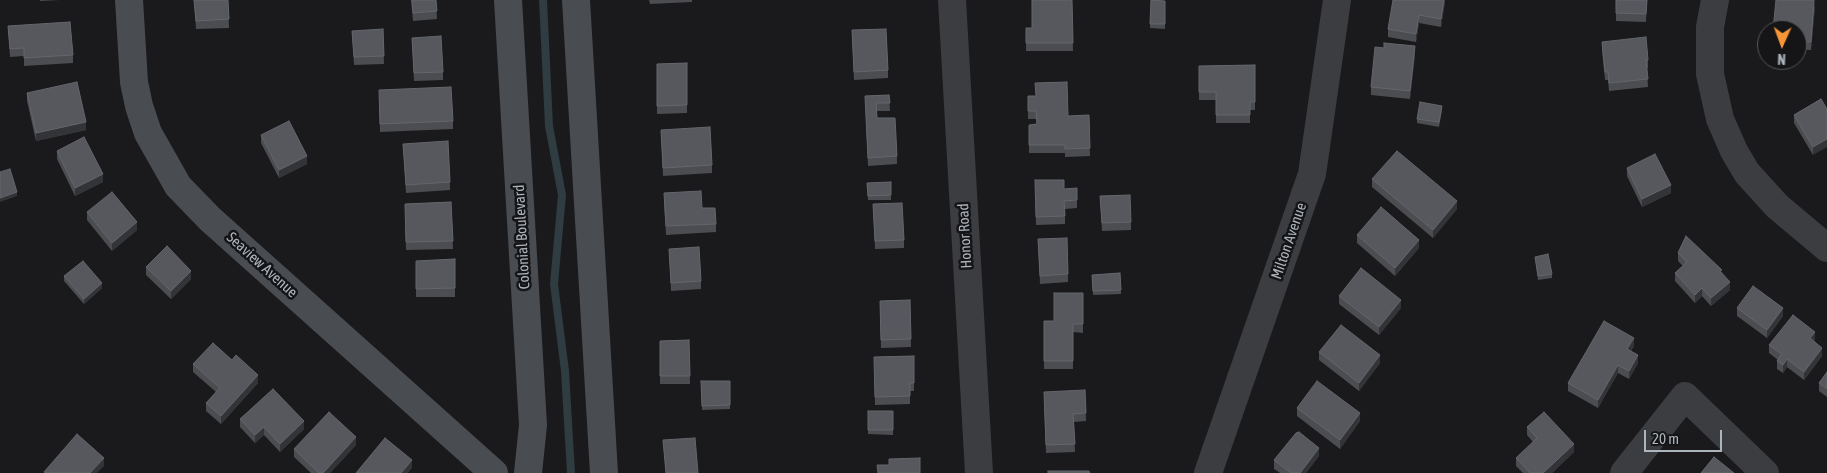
<!DOCTYPE html>
<style>
body{margin:0}
#map{position:relative;width:1827px;height:473px;overflow:hidden;background:#1a1a1c;font-family:"Asap Condensed",sans-serif}
canvas{display:block}
.north{position:absolute;left:1757px;top:20px;width:50px;height:50px;box-sizing:border-box;background:#151517;border:1px solid #515559;border-radius:50%;rotate:182deg;font-size:14px;font-weight:700;line-height:20px;text-align:center;color:#acb4bc}
.north::after{content:'';display:block;margin:auto;width:18px;height:22px;background:#f89536;clip-path:polygon(50% 0,100% 100%,50% 72%,0 100%)}
.scale{position:absolute;left:1644px;top:430px;width:78px;height:22px;box-sizing:border-box;border:2px solid #acb4bc;border-top:0;padding-left:6px;font-size:15px;line-height:18px;white-space:nowrap;color:#acb4bc;-webkit-text-stroke:4px #151517;paint-order:stroke}
</style>
<div id="map">
<canvas width="1827" height="473"></canvas>
<div class="north">N</div>
<div class="scale">20 m</div>
</div>
<script>
const g = document.querySelector('canvas').getContext('2d');
g.lineJoin = 'round';
function poly(rows) {
  const path = new Path2D();
  for (const r of rows) {
    path.moveTo(r[0], r[1]);
    for (let i = 2; i < r.length; i += 2) path.lineTo(r[i], r[i + 1]);
  }
  return path;
}
function trace(path, color, width, dash) {
  g.strokeStyle = color;
  g.lineWidth = width;
  g.lineCap = dash ? 'butt' : 'round';
  g.setLineDash(dash || []);
  g.stroke(path);
}
function paint(path, color) {
  g.fillStyle = color;
  g.fill(path, 'evenodd');
}
function drawText(font, color, halo, rows, align = 'center') {
  g.font = font + ' "Asap Condensed",sans-serif';
  g.lineWidth = 5;
  g.setLineDash([]);
  g.textBaseline = 'middle';
  g.strokeStyle = halo;
  g.fillStyle = color;
  for (const [text, x, y, turn = 0] of rows) {
    g.save();
    g.translate(x, y);
    g.rotate((+turn || 0) * Math.PI / 180);
    g.textAlign = isNaN(turn) ? turn : align;
    if (halo) g.strokeText(text, 0, 0);
    g.fillText(text, 0, 0);
    g.restore();
  }
}
trace(poly([
 [543,0,549,126,562,195,554,284,565,371,571,473]
]), '#2f3c41', 8);
trace(poly([
 [952,0,979,473],
 [1715,0,1710,27,1710,74,1720,119,1734,151,1747,173,1777,206,1827,248],
 [1208,473,1312,174,1337,0],
 [1624,473,1685,396,1765,473]
]), '#3b3d41', 28);
trace(poly([
 [129,0,134,82,139,106,148,133,178,186,210,219,494,473],
 [508,0,533,425,528,473],
 [576,0,604,473]
]), '#494c51', 28);
paint(poly([
 [40,0,60,0,40,1],
 [194,0,228,0,229,28,196,29],
 [411,0,436,0,437,19,413,21],
 [649,0,692,0,692,2,650,4],
 [1072,0,1073,51,1026,51,1026,28,1032,28],
 [1151,0,1165,1,1165,29,1150,28],
 [1445,0,1441,27,1419,23,1416,42,1388,37,1388,29],
 [1616,0,1647,0,1646,22,1616,21],
 [1815,6,1811,50,1797,49,1797,30],
 [8,26,73,55,73,63,24,66,24,56,10,57],
 [383,29,384,64,354,65,352,31],
 [852,30,888,70,888,78,854,80],
 [412,38,443,72,443,80,414,81],
 [1602,42,1648,60,1648,68,1647,68,1648,87,1609,91,1608,80,1605,80,1602,50],
 [1415,54,1410,99,1371,95,1371,87],
 [687,63,687,113,657,114,657,64],
 [1255,65,1255,110,1250,110,1250,123,1216,123,1216,100,1199,100,1199,66],
 [27,93,86,130,36,141,27,101],
 [889,95,890,111,877,111,877,118,897,156,897,164,868,166,865,96],
 [379,98,453,121,453,129,380,132],
 [1821,99,1813,155,1794,123,1794,115],
 [1028,104,1068,116,1089,115,1090,156,1065,157,1065,153,1029,153,1029,125,1037,124,1036,119,1028,119],
 [1442,110,1439,127,1417,123,1417,119],
 [661,130,712,165,712,173,663,176],
 [261,135,307,164,279,178,261,143],
 [403,144,450,182,450,190,406,193],
 [57,151,103,182,75,196,57,159],
 [1627,168,1671,193,1642,207,1627,176],
 [1372,179,1457,209,1433,238,1372,187],
 [1035,180,1064,189,1077,188,1077,208,1065,209,1065,224,1036,225],
 [891,182,891,200,868,200,867,183],
 [1100,196,1131,222,1131,230,1102,231],
 [664,201,702,208,716,224,716,232,666,235],
 [451,202,453,249,406,250,405,204],
 [873,204,904,240,904,248,875,249],
 [87,212,137,230,112,251,87,220],
 [1357,235,1419,248,1395,276,1357,243],
 [1038,239,1068,274,1068,282,1040,284],
 [669,249,701,281,701,289,671,291],
 [1678,253,1722,273,1730,290,1711,306,1702,296,1695,303,1675,281,1675,273,1683,266,1678,261],
 [1535,257,1552,274,1552,278,1538,280],
 [455,259,455,297,416,297,416,261],
 [146,267,191,279,171,299,146,275],
 [1120,273,1121,294,1093,295,1092,275],
 [64,276,102,288,84,304,64,281],
 [1083,293,1083,333,1073,332,1073,369,1044,369,1044,321,1054,321],
 [1339,296,1401,308,1379,335,1339,304],
 [910,300,911,347,881,348,880,301],
 [1737,308,1783,316,1767,338,1737,316],
 [689,340,690,384,660,384,660,341],
 [1815,340,1813,341,1822,356,1804,380,1787,367,1783,373,1777,369,1777,361,1778,360,1769,353,1769,345],
 [1634,346,1631,351,1638,363,1629,379,1618,373,1598,408,1568,391,1568,383],
 [1319,352,1380,363,1359,391,1319,360],
 [914,356,914,391,910,391,910,404,875,405,874,357],
 [232,360,258,383,221,424,206,411,206,403,216,392,193,372,193,364],
 [1827,372,1827,397,1819,391,1819,383],
 [701,381,730,381,730,409,702,410],
 [1085,390,1086,421,1074,422,1075,452,1046,453,1044,400],
 [1297,408,1360,421,1340,449,1297,416],
 [868,411,893,411,893,435,868,434],
 [240,419,304,429,280,452,264,435,255,443,240,427],
 [1527,427,1574,452,1552,473,1523,473,1516,466,1516,458,1533,442,1527,435],
 [663,440,698,473,666,473],
 [356,445,330,473,311,473,294,457,294,449],
 [1319,456,1306,473,1280,473,1274,469,1274,460]
]), '#4b4d51');
paint(poly([
 [1444,0,1445,0,1445,4,1441,27,1441,19],
 [1815,0,1815,6,1811,50,1811,42],
 [1419,15,1419,23,1416,42,1416,34],
 [1415,46,1415,54,1410,99,1410,91],
 [86,122,86,130,36,141,36,133],
 [1827,139,1827,147,1813,155,1813,147],
 [307,156,307,164,279,178,279,170],
 [103,174,103,182,75,196,75,188],
 [1671,185,1671,193,1642,207,1642,199],
 [17,192,17,196,0,202,0,198],
 [1457,201,1457,209,1433,238,1433,230],
 [137,222,137,230,112,251,112,243],
 [1419,240,1419,248,1395,276,1395,268],
 [191,271,191,279,171,299,171,291],
 [1730,282,1730,290,1711,306,1711,298],
 [102,283,102,288,84,304,84,299],
 [1702,288,1702,296,1695,303,1695,295],
 [1401,300,1401,308,1379,335,1379,327],
 [1783,308,1783,316,1767,338,1767,330],
 [1815,332,1815,340,1810,346,1810,338],
 [1634,338,1634,346,1627,357,1627,349],
 [1822,348,1822,356,1804,380,1804,372],
 [1380,355,1380,363,1359,391,1359,383],
 [1638,355,1638,363,1629,379,1629,371],
 [1787,359,1787,367,1783,373,1783,365],
 [1618,365,1618,373,1598,408,1598,400],
 [258,375,258,383,221,424,221,416],
 [1360,413,1360,421,1340,449,1340,440],
 [304,421,304,429,280,452,280,444],
 [264,427,264,435,255,443,255,435],
 [356,437,356,445,330,473,323,473],
 [1574,444,1574,452,1552,473,1543,473],
 [1319,448,1319,456,1306,473,1300,473],
 [104,458,104,466,97,473,90,473],
 [412,460,412,468,408,473,401,473]
]), '#333437');
const building = poly([
 [194,0,228,0,229,19,196,21,194,0],
 [412,0,436,0,437,11,413,13,412,0],
 [1032,0,1072,0,1073,43,1026,43,1026,28,1032,28,1032,0],
 [1151,0,1165,1,1165,24,1150,24,1151,0],
 [1393,0,1444,0,1441,19,1419,15,1416,34,1388,29,1393,0],
 [1616,0,1647,0,1646,14,1616,13,1616,0],
 [1776,0,1814,0,1811,42,1797,41,1797,30,1773,30,1776,0],
 [70,22,73,55,24,58,24,48,10,49,8,26,70,22],
 [383,29,384,56,354,57,352,31,383,29],
 [886,29,888,70,854,72,852,30,886,29],
 [441,36,443,72,414,73,412,38,441,36],
 [1646,37,1648,60,1646,60,1648,79,1609,83,1608,72,1605,72,1602,42,1646,37],
 [1384,43,1415,46,1410,91,1371,87,1375,47,1384,48,1384,43],
 [687,63,687,105,657,106,657,64,687,63],
 [1255,65,1255,102,1250,102,1250,115,1216,115,1216,92,1199,92,1199,66,1255,65],
 [77,82,86,122,36,133,27,93,77,82],
 [1067,82,1068,116,1089,115,1090,148,1065,149,1065,145,1029,145,1029,125,1037,124,1036,111,1028,111,1028,96,1036,96,1035,83,1067,82],
 [451,87,453,121,380,124,379,90,451,87],
 [889,95,890,103,876,103,877,118,895,118,897,156,868,158,865,96,889,95],
 [1821,99,1827,109,1827,139,1813,147,1794,115,1821,99],
 [1420,102,1442,106,1439,122,1417,119,1420,102],
 [289,121,307,156,279,170,261,135,289,121],
 [710,127,712,165,663,168,661,130,710,127],
 [84,137,103,174,75,188,57,151,84,137],
 [448,141,450,182,406,185,403,144,448,141],
 [1397,151,1457,201,1433,230,1372,179,1397,151],
 [1655,154,1671,185,1642,199,1627,168,1655,154],
 [10,169,17,192,0,198,0,172,10,169],
 [1035,180,1064,180,1064,189,1077,188,1077,200,1064,201,1065,216,1036,217,1035,180],
 [891,182,891,195,868,196,867,183,891,182],
 [701,191,702,208,715,208,716,224,666,226,664,193,701,191],
 [112,192,137,222,112,243,87,212,112,192],
 [1130,195,1131,222,1102,223,1100,196,1130,195],
 [451,202,453,241,406,242,405,204,451,202],
 [902,203,904,240,875,241,873,204,902,203],
 [1381,207,1419,240,1395,268,1357,235,1381,207],
 [1686,236,1722,270,1720,271,1730,282,1711,298,1702,288,1695,295,1675,273,1687,262,1678,253,1686,236],
 [1067,238,1068,274,1040,276,1038,239,1067,238],
 [167,246,191,271,171,291,146,267,167,246],
 [699,247,701,281,671,283,669,249,699,247],
 [1548,254,1552,274,1538,276,1535,257,1548,254],
 [455,259,455,288,416,289,416,261,455,259],
 [83,261,102,283,84,299,64,276,83,261],
 [1361,268,1401,300,1379,327,1339,296,1361,268],
 [1120,273,1121,290,1093,291,1092,275,1120,273],
 [1753,286,1783,308,1767,330,1737,308,1753,286],
 [1054,293,1083,293,1083,324,1073,324,1073,361,1044,361,1044,321,1054,321,1054,293],
 [910,300,911,339,881,340,880,301,910,300],
 [1793,315,1815,332,1810,338,1822,348,1804,372,1787,359,1783,365,1777,361,1782,354,1769,345,1793,315],
 [1604,321,1634,338,1627,349,1638,355,1629,371,1618,365,1598,400,1568,383,1604,321],
 [1341,325,1380,355,1359,383,1319,352,1341,325],
 [689,340,690,376,660,376,660,341,689,340],
 [213,343,232,360,236,355,258,375,221,416,206,403,220,388,193,364,213,343],
 [914,356,914,383,910,383,910,396,875,397,874,357,914,356],
 [1827,372,1827,389,1819,383,1827,372],
 [701,381,730,381,730,405,702,406,701,381],
 [1317,381,1360,413,1340,440,1297,408,1317,381],
 [273,389,304,421,280,444,264,427,255,435,240,419,273,389],
 [1085,390,1086,413,1073,414,1075,444,1046,445,1044,392,1085,390],
 [868,411,893,411,893,430,868,430,868,411],
 [329,412,356,437,323,473,319,473,294,449,329,412],
 [1544,412,1574,444,1543,473,1530,473,1516,458,1537,438,1527,427,1544,412],
 [1299,432,1319,448,1300,473,1291,473,1274,460,1296,433,1299,432],
 [77,434,104,458,90,473,45,473,44,472,77,434],
 [385,438,412,460,401,473,356,473,385,438],
 [695,438,698,473,666,473,663,440,695,438],
 [1714,457,1734,473,1701,473,1714,457],
 [920,458,920,473,878,473,877,465,889,465,889,459,920,458],
 [1048,471,1089,471,1090,473,1048,473,1048,471]
]);
paint(building, '#56585d');
trace(building, '#63666c', 1);
drawText('15px', '#acb4bc', '#151517', [
 ["Honor Road",965,236,-93],
 ["Colonial Boulevard",522,237,-93],
 ["Milton Avenue",1289,241,-71],
 ["Seaview Avenue",262,265,42]
]);
</script>
